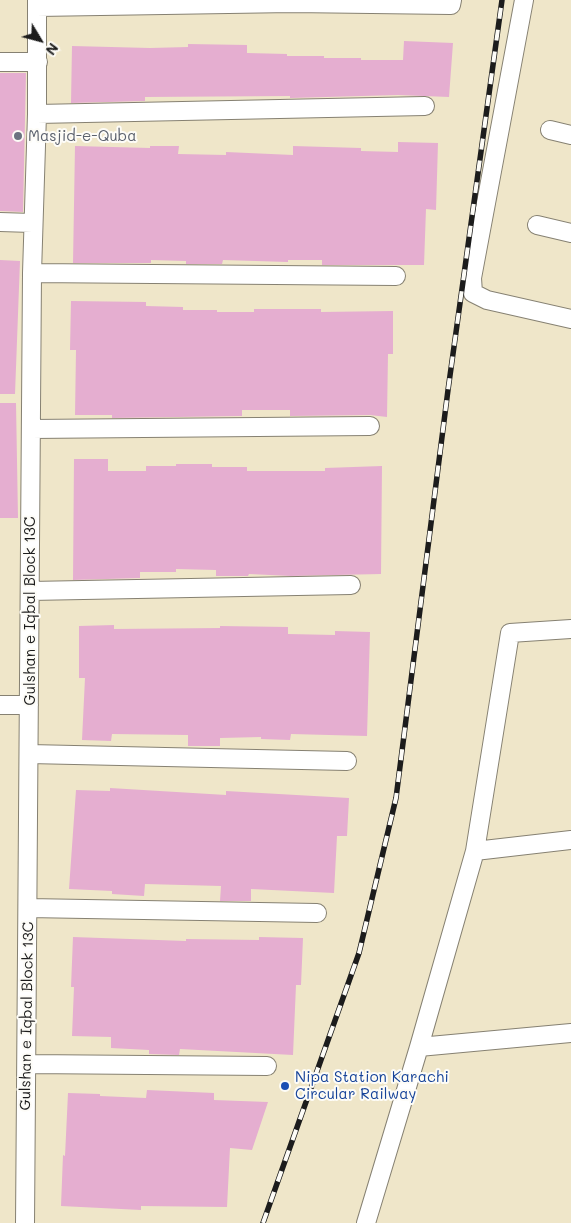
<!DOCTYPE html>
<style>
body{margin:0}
#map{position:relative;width:571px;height:1223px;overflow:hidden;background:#efe6c9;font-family:Mali,sans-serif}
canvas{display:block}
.north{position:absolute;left:15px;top:15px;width:50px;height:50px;-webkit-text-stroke:4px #fdfcf7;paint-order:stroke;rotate:127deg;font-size:14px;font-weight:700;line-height:20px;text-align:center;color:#1c1c1c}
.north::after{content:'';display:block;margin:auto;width:18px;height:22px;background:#1c1c1c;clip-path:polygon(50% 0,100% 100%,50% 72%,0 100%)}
</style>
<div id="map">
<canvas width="571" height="1223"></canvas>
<div class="north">N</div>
</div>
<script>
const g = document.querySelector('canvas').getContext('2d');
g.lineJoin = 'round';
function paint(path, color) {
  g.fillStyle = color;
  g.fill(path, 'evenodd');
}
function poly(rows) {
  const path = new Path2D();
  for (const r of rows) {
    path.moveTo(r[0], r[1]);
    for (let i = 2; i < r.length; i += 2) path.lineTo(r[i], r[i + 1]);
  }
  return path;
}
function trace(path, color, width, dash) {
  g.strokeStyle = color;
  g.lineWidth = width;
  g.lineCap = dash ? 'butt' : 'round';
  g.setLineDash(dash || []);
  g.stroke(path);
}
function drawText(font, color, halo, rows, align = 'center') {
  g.font = font + ' Mali,sans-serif';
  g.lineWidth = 4;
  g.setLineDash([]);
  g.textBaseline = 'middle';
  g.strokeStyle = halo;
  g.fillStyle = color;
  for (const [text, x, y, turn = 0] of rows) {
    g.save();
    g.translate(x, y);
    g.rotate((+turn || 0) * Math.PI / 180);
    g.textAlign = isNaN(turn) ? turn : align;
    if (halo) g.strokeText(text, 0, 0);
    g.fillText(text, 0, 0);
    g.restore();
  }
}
paint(poly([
 [404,41,453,43,449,97,398,95,290,98,290,96,145,97,145,101,71,103,72,46,150,48,188,47,188,44,247,45,247,53,287,54,287,56,324,56,324,58,361,58,361,60,403,60],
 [0,73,26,73,23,212,0,211],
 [398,142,438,143,436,210,426,209,424,265,322,265,322,260,288,260,288,262,223,260,222,264,186,264,186,261,151,260,151,263,73,263,75,146,150,148,150,146,179,146,178,154,226,155,226,152,293,155,293,146,361,148,361,151,398,152],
 [0,260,20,261,15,394,0,394],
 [71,301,146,302,146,306,183,307,183,310,217,310,217,312,254,312,254,309,321,309,321,312,393,311,393,354,388,354,387,417,370,415,290,416,290,410,242,410,242,416,112,418,112,415,75,415,76,350,70,350],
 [0,403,16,403,18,518,0,518],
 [74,459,108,459,108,471,146,471,146,466,176,466,176,464,212,464,212,467,247,467,247,471,325,471,325,468,382,466,381,574,291,576,249,574,248,576,216,576,216,570,176,569,176,572,140,572,140,578,73,580],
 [114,625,114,629,220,628,220,626,288,627,288,634,335,635,335,631,370,632,367,736,291,734,290,740,261,739,261,737,220,738,220,746,188,746,188,735,112,734,111,741,82,740,85,678,79,678,79,626],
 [110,788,226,795,226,791,349,798,347,836,337,836,334,893,251,889,251,901,220,901,221,886,145,884,144,896,112,894,112,891,69,889,76,790,110,791],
 [73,937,186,941,186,939,259,940,259,937,303,938,301,985,296,985,293,1055,180,1049,179,1055,149,1054,149,1050,111,1048,111,1037,72,1036,74,987,71,987],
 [147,1090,214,1093,214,1100,268,1102,252,1150,230,1148,227,1207,141,1206,141,1210,61,1206,63,1155,65,1156,68,1093,100,1094,100,1096,146,1098]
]), '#e5aed0');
const minor = poly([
 [524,0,472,278,473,293,487,300,571,319],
 [37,7,292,3,451,5,452,0],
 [0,62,38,62],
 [37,114,425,106],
 [550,130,571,135],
 [0,222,32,223],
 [537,225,571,233],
 [32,273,396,276],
 [31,429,370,426],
 [30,591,351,585],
 [0,705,29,705],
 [29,754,347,761],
 [475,851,571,840],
 [28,908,317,913],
 [419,1047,571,1033],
 [27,1064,267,1066],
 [25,1223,32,273,37,114,37,0],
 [366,1223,419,1047,475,851,510,633,571,629]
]);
trace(minor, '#868172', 20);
trace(minor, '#fff', 18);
const rail = poly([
 [263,1223,359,953,396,798,448,390,502,0]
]);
trace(rail, '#1c1c1c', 5.5);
trace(rail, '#fdfcf7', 4, [11]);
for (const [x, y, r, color] of [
 [18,136,5,"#6b7280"],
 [285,1086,5,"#1a4fb4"]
]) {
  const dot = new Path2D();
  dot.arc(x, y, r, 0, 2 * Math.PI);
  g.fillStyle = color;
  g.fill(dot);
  trace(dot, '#fdfcf7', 2);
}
drawText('15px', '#5b616d', '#fdfcf7', [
 ["Masjid-e-Quba",28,136]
], 'left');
drawText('15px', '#1c1c1c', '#fdfcf7', [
 ["Gulshan e Iqbal Block 13C",30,611,-90],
 ["Gulshan e Iqbal Block 13C",27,1016,-89]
]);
drawText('15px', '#164399', '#fdfcf7', [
 ["Nipa Station Karachi",295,1077],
 ["Circular Railway",295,1094]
], 'left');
</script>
